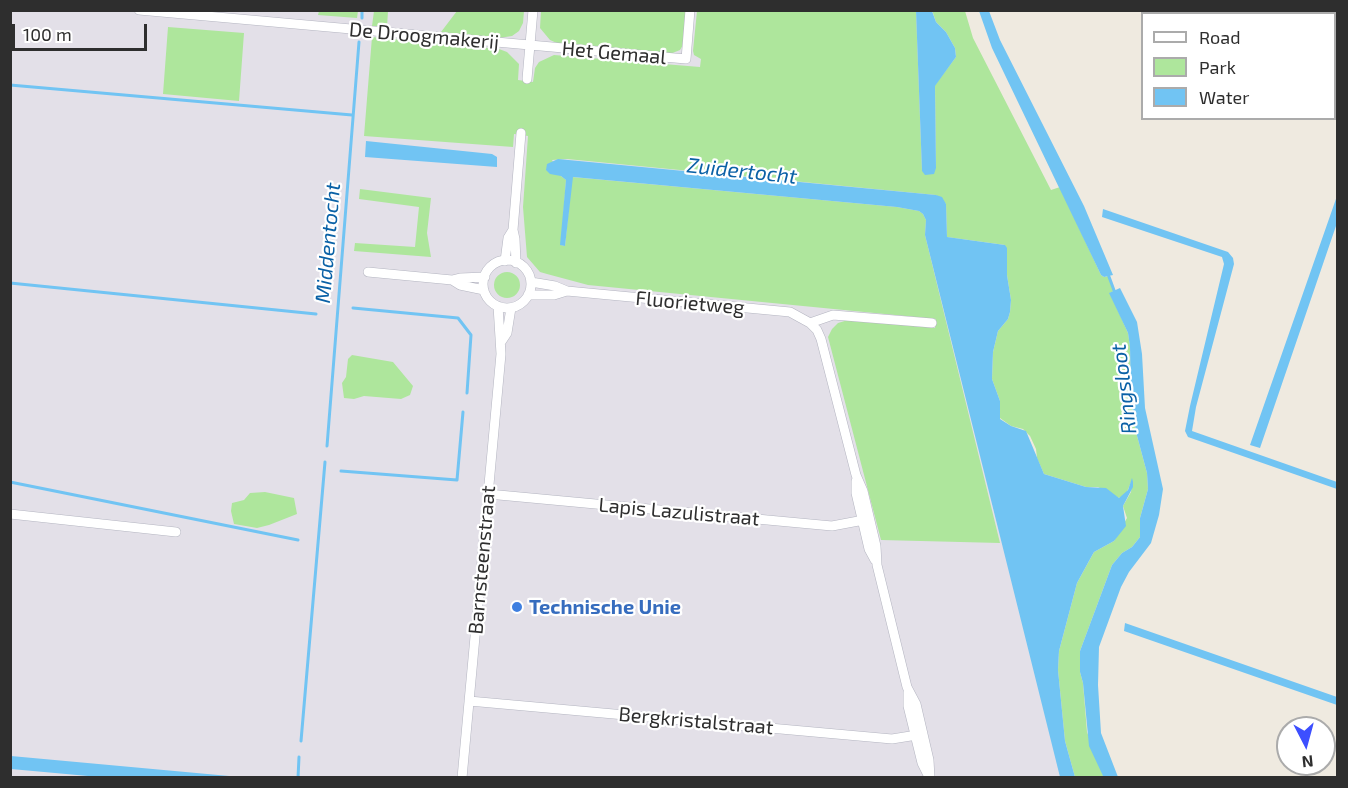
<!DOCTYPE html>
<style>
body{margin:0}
#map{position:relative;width:1348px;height:788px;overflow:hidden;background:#efeae0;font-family:"Exo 2",sans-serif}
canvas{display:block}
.frame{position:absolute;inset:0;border:12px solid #2e2e2e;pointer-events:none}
.legend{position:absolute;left:1141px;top:12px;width:195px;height:108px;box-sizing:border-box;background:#fff;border:2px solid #ababab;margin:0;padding:8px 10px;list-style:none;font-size:18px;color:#2e2e2e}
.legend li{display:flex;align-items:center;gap:12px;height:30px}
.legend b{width:30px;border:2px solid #ababab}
.north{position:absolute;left:1276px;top:716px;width:60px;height:60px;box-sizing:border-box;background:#fff;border:2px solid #ababab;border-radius:50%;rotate:174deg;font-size:16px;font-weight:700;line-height:24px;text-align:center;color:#2e2e2e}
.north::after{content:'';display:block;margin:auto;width:21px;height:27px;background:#3d4fff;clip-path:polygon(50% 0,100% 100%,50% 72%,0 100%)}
.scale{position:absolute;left:12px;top:24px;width:135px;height:27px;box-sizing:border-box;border:3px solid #2e2e2e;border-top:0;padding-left:8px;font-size:18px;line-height:21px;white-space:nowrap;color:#2e2e2e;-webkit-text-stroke:4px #fff;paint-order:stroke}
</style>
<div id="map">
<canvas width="1348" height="788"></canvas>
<div class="frame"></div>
<ul class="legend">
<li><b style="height:8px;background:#fff"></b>Road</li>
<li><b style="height:16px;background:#aee69c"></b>Park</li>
<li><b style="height:16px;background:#71c4f3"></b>Water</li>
</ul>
<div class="north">N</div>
<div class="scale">100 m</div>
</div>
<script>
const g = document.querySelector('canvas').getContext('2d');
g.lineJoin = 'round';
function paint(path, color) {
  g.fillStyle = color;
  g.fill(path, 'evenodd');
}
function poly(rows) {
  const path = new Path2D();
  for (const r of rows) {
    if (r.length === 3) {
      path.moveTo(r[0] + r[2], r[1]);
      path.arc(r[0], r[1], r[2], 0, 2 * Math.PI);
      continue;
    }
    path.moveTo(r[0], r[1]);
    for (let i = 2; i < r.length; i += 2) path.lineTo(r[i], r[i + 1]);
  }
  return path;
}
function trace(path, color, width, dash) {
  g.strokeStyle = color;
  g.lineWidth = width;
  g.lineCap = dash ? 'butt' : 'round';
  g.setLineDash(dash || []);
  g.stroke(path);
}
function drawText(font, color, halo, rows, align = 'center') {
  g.font = font + ' "Exo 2",sans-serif';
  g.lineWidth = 4.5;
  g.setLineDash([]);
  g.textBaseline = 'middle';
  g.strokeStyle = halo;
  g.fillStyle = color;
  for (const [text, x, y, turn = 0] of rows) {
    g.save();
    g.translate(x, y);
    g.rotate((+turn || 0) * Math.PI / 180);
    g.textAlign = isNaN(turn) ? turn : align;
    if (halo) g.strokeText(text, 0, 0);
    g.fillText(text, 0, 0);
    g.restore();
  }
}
paint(poly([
 [10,11,918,11,1068,777,11,777]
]), '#e3e0e8');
paint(poly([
 [932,10,965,11,973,38,1051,190,1060,187,1101,275,1104,277,1109,276,1114,291,1110,293,1128,333,1130,346,1131,399,1136,432,1147,473,1148,489,1140,518,1140,537,1132,547,1122,553,1112,565,1080,651,1080,672,1083,683,1087,732,1104,777,1075,777,1065,741,1058,670,1059,651,1077,583,1094,552,1114,541,1127,518,1123,506,1131,492,1132,480,1126,494,1119,498,1098,487,1086,487,1044,474,1037,458,1036,449,1030,436,1023,429,1011,426,1000,418,1000,401,992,379,993,352,998,331,1008,319,1010,312,1011,300,1007,275,1005,245,947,237,946,204,936,195,567,159,552,160,561,176,566,180,561,245,565,246,572,177,897,207,919,211,923,214,926,220,925,235,1000,543,881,540,828,337,832,329,838,323,848,320,935,328,936,319,588,285,547,274,540,272,527,257,523,207,528,136,514,134,513,147,364,136,372,37,499,49,507,52,519,64,518,80,533,82,535,68,539,62,554,55,700,67,701,59,694,55,693,51,697,11,916,11,922,171,936,168,935,85,956,57,955,48,946,32,936,22],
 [319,11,358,11,357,18,318,15],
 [374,11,388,11,387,27,372,26],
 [457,11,524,11,523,23,519,31,512,36,499,38,441,32],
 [541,11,687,11,683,45,680,50,670,54,559,44,550,40,540,28],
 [168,27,244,33,239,101,163,94],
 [360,189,431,198,427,233,431,257,354,251,355,243,415,247,419,207,359,199],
 [507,285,13],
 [352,355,393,362,413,386,410,395,401,399,364,396,354,399,344,398,342,383,346,377,348,359],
 [265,492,294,498,297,514,269,525,257,528,234,524,231,511,232,503,244,500,250,493]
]), '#aee69c');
paint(poly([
 [916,11,932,11,936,22,946,32,955,48,956,57,935,86,936,168,934,174,925,175,922,171],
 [979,11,989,11,1000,40,1084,206,1113,275,1104,277,1101,275,992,48],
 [366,141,492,154,497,157,497,167,365,157],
 [558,159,936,195,942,197,946,204,947,237,1005,245,1007,248,1007,275,1011,300,1010,312,1008,319,998,331,993,352,992,379,1000,401,1000,419,1011,426,1026,431,1044,474,1086,487,1106,488,1119,498,1128,490,1132,478,1133,482,1133,487,1123,506,1126,526,1114,541,1094,552,1089,561,1077,583,1059,651,1058,670,1065,741,1075,777,1060,777,925,235,926,220,923,214,919,211,897,207,573,177,565,246,560,245,566,180,561,176,550,174,546,170,547,164],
 [1337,196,1337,223,1260,448,1250,445],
 [1103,209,1228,252,1233,258,1234,264,1196,407,1192,431,1337,482,1337,489,1188,437,1185,431,1190,406,1224,264,1222,257,1102,217],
 [1120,288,1137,322,1142,354,1145,408,1163,489,1159,515,1151,543,1129,572,1121,587,1099,647,1098,685,1101,733,1118,777,1104,778,1089,746,1083,683,1080,672,1080,651,1112,565,1122,553,1132,547,1140,537,1140,518,1148,489,1147,473,1136,432,1131,399,1130,347,1128,333,1109,293],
 [1125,623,1337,697,1337,705,1124,631],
 [11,756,240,777,110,778,11,769]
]), '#71c4f3');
trace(poly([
 [362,18,362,10],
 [10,85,352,115],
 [1108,274,1115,293],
 [10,283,316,314],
 [353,308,458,318,471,335,467,393],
 [327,446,359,42],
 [341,471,457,480,463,412],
 [10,482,298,540],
 [301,741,325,462],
 [298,778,299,757]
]), '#71c4f3', 3);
const street = poly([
 [139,10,686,59,690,10],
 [527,79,533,10],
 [507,284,24],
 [505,261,508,238,513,230],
 [516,263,515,239,513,230,521,133],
 [368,272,452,280,460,278,485,277],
 [452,280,460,285,484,290],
 [531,282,555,286,567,291,790,312,810,323,817,330,821,339,856,475,863,491,876,546,877,565,907,687,916,704,929,760,930,778],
 [528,295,554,295,567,291],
 [810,323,833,315,932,323],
 [501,342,507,333,511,308],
 [856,481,856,493,869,549,875,560],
 [488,494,832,526,869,519],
 [10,514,176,532],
 [908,692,908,706,922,763,929,777],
 [469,701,892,739,923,734],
 [462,778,501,354,498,306]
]);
trace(street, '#b4b5c1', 10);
trace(street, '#fff', 9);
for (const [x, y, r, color] of [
 [517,607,6,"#3f7fe0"]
]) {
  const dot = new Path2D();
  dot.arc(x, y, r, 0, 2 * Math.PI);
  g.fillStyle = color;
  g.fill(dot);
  trace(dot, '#fff', 2);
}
drawText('20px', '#2e2e2e', '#fff', [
 ["De Droogmakerij",424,36,5],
 ["Het Gemaal",614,53,5],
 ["Fluorietweg",690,303,5],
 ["Lapis Lazulistraat",679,512,5],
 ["Barnsteenstraat",482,560,-85],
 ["Bergkristalstraat",696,721,5]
]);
drawText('bold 20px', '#366cbe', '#fff', [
 ["Technische Unie",529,607]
], 'left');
drawText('italic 21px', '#0a61a6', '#fff', [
 ["Zuidertocht",742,171,6],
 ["Middentocht",328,243,-85],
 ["Ringsloot",1124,389,-97]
]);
</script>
